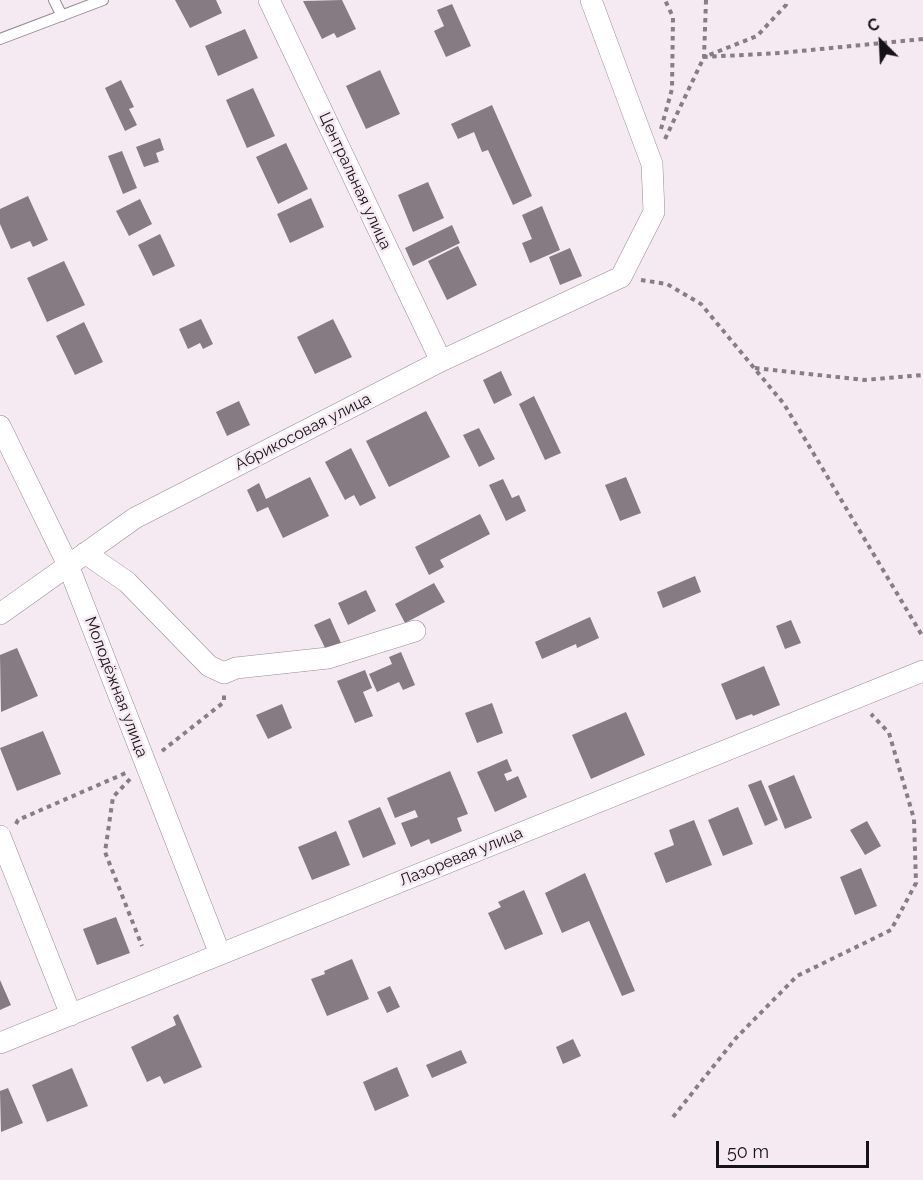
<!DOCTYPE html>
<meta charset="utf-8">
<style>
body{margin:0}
#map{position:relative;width:923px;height:1180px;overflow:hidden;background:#f6eaf2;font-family:Raleway,sans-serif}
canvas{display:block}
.north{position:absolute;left:851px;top:12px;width:60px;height:60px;-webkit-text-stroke:4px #f6eaf2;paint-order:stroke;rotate:336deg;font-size:16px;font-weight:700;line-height:24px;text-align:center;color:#161215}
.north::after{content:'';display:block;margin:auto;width:21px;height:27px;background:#161215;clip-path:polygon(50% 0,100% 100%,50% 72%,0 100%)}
.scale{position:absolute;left:716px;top:1141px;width:153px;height:27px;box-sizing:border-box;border:3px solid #161215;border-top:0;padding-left:8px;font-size:18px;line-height:21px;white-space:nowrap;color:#161215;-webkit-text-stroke:4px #f6eaf2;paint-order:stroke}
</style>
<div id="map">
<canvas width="923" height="1180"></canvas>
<div class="north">С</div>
<div class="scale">50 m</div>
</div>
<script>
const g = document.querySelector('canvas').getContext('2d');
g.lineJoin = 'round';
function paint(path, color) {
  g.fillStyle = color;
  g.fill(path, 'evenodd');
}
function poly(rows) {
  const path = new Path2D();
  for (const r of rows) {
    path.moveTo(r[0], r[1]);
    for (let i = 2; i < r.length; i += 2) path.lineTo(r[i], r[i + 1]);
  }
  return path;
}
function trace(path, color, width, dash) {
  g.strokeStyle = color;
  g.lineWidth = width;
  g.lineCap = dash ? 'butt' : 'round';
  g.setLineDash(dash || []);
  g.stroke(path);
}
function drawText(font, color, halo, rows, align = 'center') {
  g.font = font + ' Raleway,sans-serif';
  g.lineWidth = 5;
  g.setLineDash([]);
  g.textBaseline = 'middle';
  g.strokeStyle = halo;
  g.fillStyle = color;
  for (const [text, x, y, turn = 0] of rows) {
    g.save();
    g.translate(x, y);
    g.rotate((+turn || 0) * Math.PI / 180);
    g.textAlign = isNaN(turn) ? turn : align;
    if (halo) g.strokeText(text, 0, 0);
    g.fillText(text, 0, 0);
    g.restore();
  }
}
paint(poly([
 [175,0,216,0,222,13,190,28],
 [342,0,356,29,337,38,334,33,322,39,303,1],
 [452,4,471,46,446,57,434,31,444,26,437,10],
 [245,29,258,58,218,76,205,46],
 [380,70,400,114,366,129,346,86],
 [121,80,134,107,129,109,137,125,125,131,105,88],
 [253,88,275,136,247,148,226,100],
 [492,105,532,196,513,205,488,150,482,152,474,132,458,139,451,124],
 [160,138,164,150,156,153,159,162,144,167,136,147],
 [286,143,308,189,278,204,256,157],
 [122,151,137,188,123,194,108,156],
 [428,182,444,218,413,232,398,195],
 [28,196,48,240,33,247,30,241,11,249,0,224,0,209],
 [311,198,324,227,290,243,277,214],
 [140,199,152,224,129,236,116,211],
 [542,206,560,250,530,263,522,243,532,239,522,215],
 [452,225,460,243,413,266,405,248],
 [160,234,175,266,153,276,138,245],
 [458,246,477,285,447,300,428,261],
 [570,248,582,276,560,285,549,257],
 [64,261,85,305,47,322,27,278],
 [201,319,213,344,203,349,200,343,188,349,179,329],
 [333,319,352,357,315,374,297,337],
 [84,322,103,362,75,375,56,336],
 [501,371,512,395,494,404,483,380],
 [534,396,561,453,545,460,519,404],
 [239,401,250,425,227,436,216,412],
 [426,411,450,457,389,487,366,441],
 [479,428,495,459,479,467,463,435],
 [351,448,376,498,360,506,354,495,345,500,325,462],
 [310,477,329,516,283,538,268,507,257,512,247,490,259,483,266,499],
 [626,477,641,513,620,521,605,485],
 [503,479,512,498,519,495,526,511,506,521,489,485],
 [480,514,490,534,440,560,444,567,429,575,415,547],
 [695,576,701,592,663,608,657,592],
 [434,583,445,602,405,623,395,604],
 [366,590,376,611,348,625,338,603],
 [590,617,599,638,577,648,576,644,542,659,535,642],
 [330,618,341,643,326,650,314,625],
 [791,620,801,643,785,649,776,626],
 [17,648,38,696,1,712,0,655],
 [401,652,415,685,403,690,399,682,377,692,369,674,392,664,389,657],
 [764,666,780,705,753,716,752,714,736,720,721,684],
 [365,670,372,688,363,692,373,716,355,723,337,681],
 [492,703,503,733,477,743,465,713],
 [282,704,292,728,268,739,256,715],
 [626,712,645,755,591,779,572,735],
 [43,731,61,774,17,791,0,748],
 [507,759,512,771,504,774,507,781,518,776,527,797,495,812,477,772],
 [450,771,468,814,457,818,462,831,431,844,429,839,411,847,401,823,418,817,415,810,395,818,387,798],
 [794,775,812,818,785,829,768,786],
 [761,780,778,820,765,826,748,785],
 [380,807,396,844,363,858,348,821],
 [738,807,753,844,723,856,708,820],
 [694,820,712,865,666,883,654,853,674,845,669,830],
 [867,821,881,846,865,855,850,830],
 [336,831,350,865,312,880,298,847],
 [861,868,877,906,855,915,840,877],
 [585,873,635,991,622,996,589,921,562,933,545,893],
 [524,890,543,934,505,950,488,913,501,907,498,902],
 [116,917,130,953,97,965,83,929],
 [352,959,369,999,327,1016,311,979,325,974,324,971],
 [0,980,11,1005,0,1010],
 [390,986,400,1007,387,1013,377,992],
 [178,1014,202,1067,164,1084,160,1076,147,1082,131,1047,176,1025,173,1017],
 [573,1039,581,1056,563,1064,556,1047],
 [461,1050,467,1063,432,1078,426,1065],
 [397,1067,409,1096,375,1111,363,1082],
 [72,1068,88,1106,47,1122,32,1085],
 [8,1088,23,1123,1,1132,0,1091]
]), '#867b82');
const service = poly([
 [54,0,62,16],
 [0,39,103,0]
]);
const minor = poly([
 [269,0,441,361],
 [0,426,68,565,220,954],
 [85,553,127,582,209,666,224,673,236,668,328,658,415,631],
 [0,614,135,518,441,361,621,277,654,212,652,164,591,0],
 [0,836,71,1015],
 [0,1043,923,671]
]);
trace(service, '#978c93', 12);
trace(minor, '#978c93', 22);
trace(poly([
 [706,0,704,57,757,36,786,5,787,0],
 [661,129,672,89,673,17,665,0],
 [665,139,704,57,780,53,923,39],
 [641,280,667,284,701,304,784,404,923,637],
 [755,368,864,380,923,375],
 [162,751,224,702,224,692],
 [130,779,113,797,105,852,142,946],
 [16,824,18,820,128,772],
 [673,1117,736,1038,797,976,891,930,916,883,914,819,889,733,871,714]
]), '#867e84', 4, [4.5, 4.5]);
trace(service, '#fff', 10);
trace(minor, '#fff', 21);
drawText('16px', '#161215', '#f6eaf2', [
 ["Центральная улица",355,181,65],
 ["Абрикосовая улица",303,432,-27],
 ["Молодёжная улица",116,687,69],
 ["Лазоревая улица",461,857,-22]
]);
</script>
